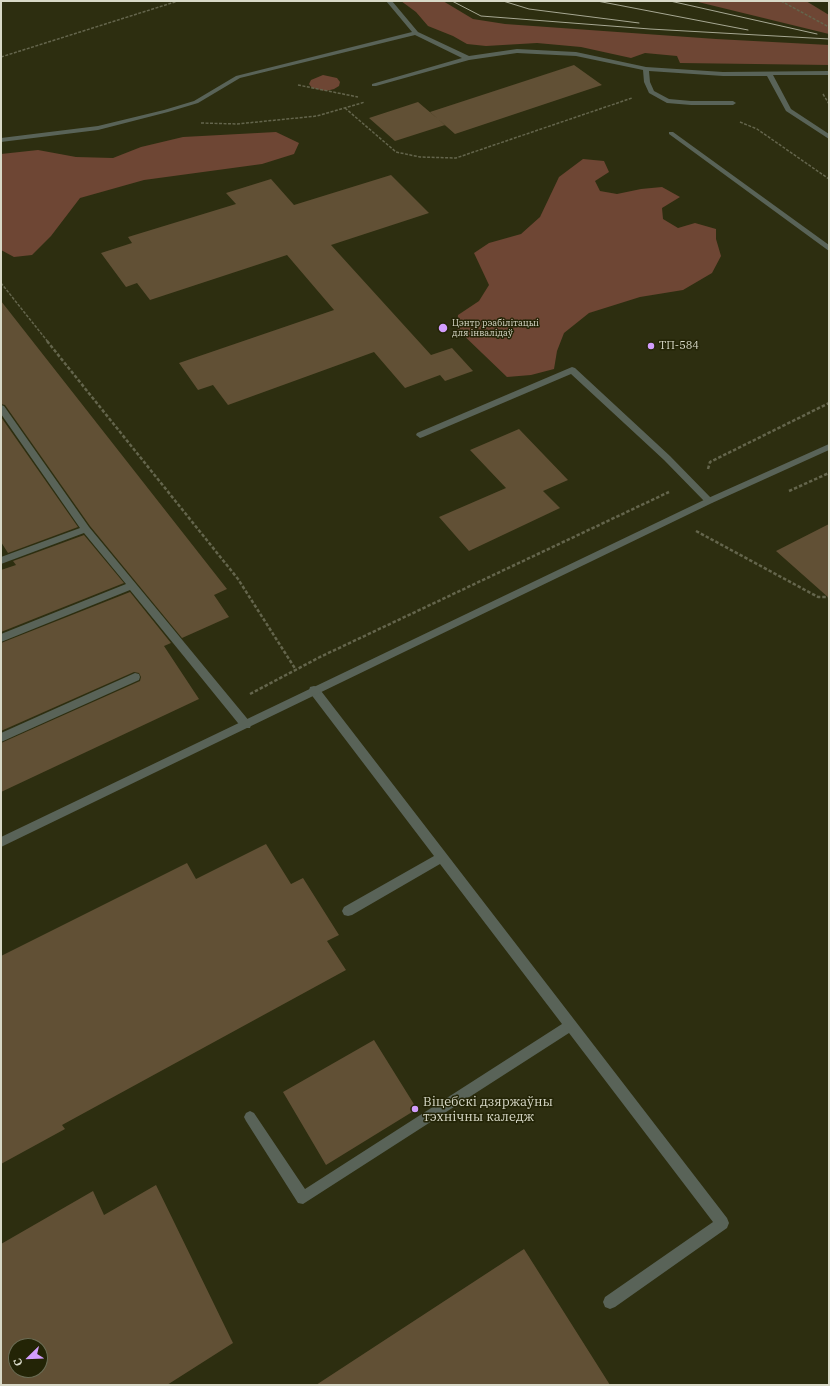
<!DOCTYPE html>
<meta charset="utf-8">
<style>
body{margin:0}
#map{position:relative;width:830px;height:1386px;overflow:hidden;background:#2d2e10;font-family:"IBM Plex Serif",serif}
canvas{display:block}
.frame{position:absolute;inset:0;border:2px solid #d8d9c8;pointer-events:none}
.north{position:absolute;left:8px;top:1338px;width:40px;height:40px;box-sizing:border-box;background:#232406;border:1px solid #6b6c54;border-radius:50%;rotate:247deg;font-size:11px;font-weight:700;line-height:16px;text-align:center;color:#d8d9c8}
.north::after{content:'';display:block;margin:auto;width:14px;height:18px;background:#d29dfd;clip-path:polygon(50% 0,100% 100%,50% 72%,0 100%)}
</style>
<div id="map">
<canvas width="830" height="1386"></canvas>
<div class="frame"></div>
<div class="north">С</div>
</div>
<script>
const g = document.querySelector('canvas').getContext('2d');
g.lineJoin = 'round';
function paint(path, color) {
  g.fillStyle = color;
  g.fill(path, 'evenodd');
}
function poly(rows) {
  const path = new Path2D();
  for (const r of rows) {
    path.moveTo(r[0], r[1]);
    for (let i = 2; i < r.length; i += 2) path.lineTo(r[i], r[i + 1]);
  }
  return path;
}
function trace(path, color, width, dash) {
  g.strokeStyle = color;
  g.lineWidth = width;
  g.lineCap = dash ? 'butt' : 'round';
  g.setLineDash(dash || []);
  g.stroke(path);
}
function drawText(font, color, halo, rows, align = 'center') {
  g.font = font + ' "IBM Plex Serif",serif';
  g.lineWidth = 3;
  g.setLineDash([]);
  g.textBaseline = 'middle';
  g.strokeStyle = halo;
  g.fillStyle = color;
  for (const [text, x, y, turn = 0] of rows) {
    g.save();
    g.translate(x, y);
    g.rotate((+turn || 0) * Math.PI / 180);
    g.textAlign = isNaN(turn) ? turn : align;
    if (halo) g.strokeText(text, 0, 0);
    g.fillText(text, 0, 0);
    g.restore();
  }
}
paint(poly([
 [401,1,443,1,473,19,505,24,716,39,829,45,829,65,680,63,677,56,645,53,631,58,581,47,537,43,486,46,467,44,453,36,428,26,416,12],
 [694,1,806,1,829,15,829,34],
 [323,75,337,78,340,82,339,86,334,89,326,91,312,88,309,84,311,80],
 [276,132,299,143,294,154,262,164,144,180,80,198,51,236,32,255,14,257,1,250,1,154,38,150,76,157,113,158,141,147,183,137],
 [583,159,604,161,609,172,595,181,600,191,617,194,641,189,662,187,680,197,662,208,663,219,678,228,695,223,716,229,716,239,721,256,712,273,683,290,640,297,589,313,564,333,557,351,554,369,531,375,507,377,457,329,458,315,479,301,489,285,474,253,489,243,521,234,540,217,559,177]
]), '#6e4634');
paint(poly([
 [574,65,602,85,455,134,430,112],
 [418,102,445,125,395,141,369,118],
 [391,175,429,213,331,245,431,355,452,348,473,371,445,381,440,375,405,388,374,352,228,405,213,385,198,390,179,363,334,310,287,255,150,300,137,283,126,287,101,253,132,243,128,237,236,204,226,193,271,179,294,205],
 [1,301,227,589,214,595,229,617,182,638,90,526,5,405,1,404],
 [1,417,78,527,8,553,1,542],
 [519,429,568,480,543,491,560,508,469,551,439,517,506,488,470,450],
 [829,524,829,598,776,551],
 [84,535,124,583,1,632,1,570,16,565,13,561],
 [130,592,171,643,164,646,199,699,1,792,1,743,140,681,141,677,139,673,134,672,1,731,1,643],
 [266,844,291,884,303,878,339,935,327,941,346,970,62,1125,65,1129,1,1164,1,956,187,863,196,879],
 [374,1040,417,1109,326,1165,283,1092],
 [156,1185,233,1343,167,1385,1,1385,1,1244,93,1191,104,1215],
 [16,1346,40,1346,40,1370,16,1370],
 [524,1249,610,1385,316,1385]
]), '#615035');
trace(poly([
 [781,1,829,27],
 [1,57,178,1],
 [298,85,358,97],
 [823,94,829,104],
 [345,108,396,152,420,157,456,158,632,98],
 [740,122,757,129,829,179],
 [201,123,237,124,317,116,365,102],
 [1,283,48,342]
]), '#64654c', 1.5, [3, 1.5]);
trace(poly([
 [47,341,238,579,296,670],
 [708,469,710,462,829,403],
 [789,491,829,473],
 [696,531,818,597,829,597],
 [250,694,320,657,669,492]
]), '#64654c', 2.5, [3.5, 2]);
paint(poly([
 [386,1,392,1,418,32,469,56,517,49,576,52,646,67,723,72,829,71,829,75,773,75,791,109,829,134,829,139,786,111,767,76,723,76,649,71,650,82,654,91,669,99,691,101,733,101,736,103,733,105,691,105,667,103,649,93,644,82,643,70,576,56,517,53,469,60,376,86,372,86,372,84,462,58,415,35,240,78,198,103,168,112,98,130,1,142,1,138,98,126,164,110,194,101,236,76,412,32,386,1],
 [669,132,673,132,829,245,829,251,669,134,669,132],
 [572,367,575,368,670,456,712,499,713,501,712,503,706,503,664,460,571,374,423,437,420,438,416,435,417,433,572,367],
 [1,405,4,406,89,527,250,722,251,725,250,728,242,728,130,590,1,642,1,634,126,584,84,533,1,564,1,557,80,528,1,414,1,405],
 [135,673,139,674,140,677,139,680,1,742,1,733,135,673],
 [314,686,318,687,727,1218,729,1223,727,1228,615,1307,610,1309,605,1307,603,1302,605,1297,713,1222,569,1033,303,1204,298,1203,246,1121,244,1117,246,1113,250,1111,254,1113,305,1189,562,1024,440,864,352,915,348,916,344,915,342,911,344,907,434,856,310,693,309,690,310,687,314,686]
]), '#596358');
paint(poly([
 [829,444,829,450,712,503,1,847,1,837,706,499,829,444]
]), '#596358');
trace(poly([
 [452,1,481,16,650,29,829,39],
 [503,1,529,9,639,23],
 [597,1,748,30],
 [670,1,817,34]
]), '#a7a893', 1);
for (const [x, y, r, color] of [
 [443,328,5,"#d29dfd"],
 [651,346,4,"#d29dfd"],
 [415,1109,4,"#d29dfd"]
]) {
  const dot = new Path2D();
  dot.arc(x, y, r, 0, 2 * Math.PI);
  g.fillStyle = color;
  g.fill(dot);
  trace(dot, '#232406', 1.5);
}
drawText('9px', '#d8d9c8', '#232406', [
 ["Цэнтр рэабілітацыі",452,323],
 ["для інвалідаў",452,333]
], 'left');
drawText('11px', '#d8d9c8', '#232406', [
 ["ТП-584",659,346]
], 'left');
drawText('13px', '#d8d9c8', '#232406', [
 ["Віцебскі дзяржаўны",423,1102],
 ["тэхнічны каледж",423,1117]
], 'left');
</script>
